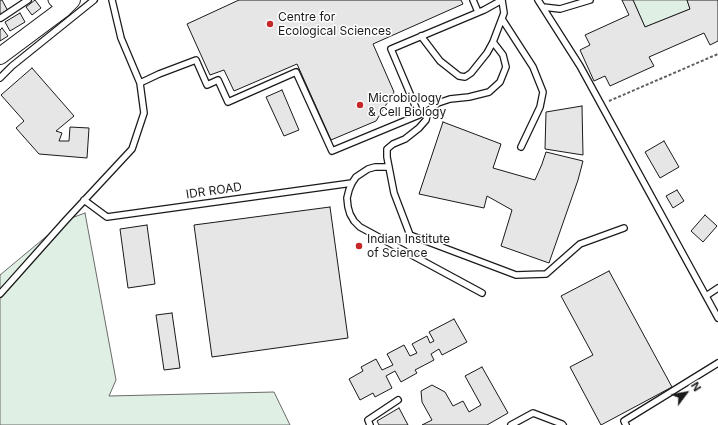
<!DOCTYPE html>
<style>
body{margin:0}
#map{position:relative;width:718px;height:425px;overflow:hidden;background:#fff;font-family:Inter,sans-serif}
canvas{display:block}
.north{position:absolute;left:666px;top:373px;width:40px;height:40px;-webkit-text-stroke:3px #fff;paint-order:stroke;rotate:58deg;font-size:11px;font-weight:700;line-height:16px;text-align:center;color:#1a1a1a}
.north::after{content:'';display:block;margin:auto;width:14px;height:18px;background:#1a1a1a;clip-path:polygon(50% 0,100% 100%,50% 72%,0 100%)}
</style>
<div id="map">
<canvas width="718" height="425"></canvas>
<div class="north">N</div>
</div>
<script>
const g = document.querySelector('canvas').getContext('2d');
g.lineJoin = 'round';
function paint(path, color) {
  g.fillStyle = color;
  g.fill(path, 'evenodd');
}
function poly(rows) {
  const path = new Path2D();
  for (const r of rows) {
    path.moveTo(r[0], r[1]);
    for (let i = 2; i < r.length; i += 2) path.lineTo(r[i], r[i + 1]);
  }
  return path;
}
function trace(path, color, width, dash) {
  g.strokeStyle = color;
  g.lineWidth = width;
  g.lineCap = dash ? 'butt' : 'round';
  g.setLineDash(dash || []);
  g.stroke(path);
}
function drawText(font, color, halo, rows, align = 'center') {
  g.font = font + ' Inter,sans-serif';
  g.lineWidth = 3;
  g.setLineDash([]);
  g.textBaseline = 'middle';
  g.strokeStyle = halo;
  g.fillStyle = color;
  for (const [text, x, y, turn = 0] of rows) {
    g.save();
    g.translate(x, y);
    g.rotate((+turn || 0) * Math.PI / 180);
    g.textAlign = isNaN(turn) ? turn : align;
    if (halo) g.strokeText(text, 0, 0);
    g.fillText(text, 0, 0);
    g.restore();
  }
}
const green = poly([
 [633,0,687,0,690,9,645,27,633,0],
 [85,213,116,380,109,396,274,392,290,425,0,425,0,275,66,220,85,213]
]);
paint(green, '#e0efe3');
trace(green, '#6a6a6a', 1);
const building = poly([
 [0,0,2,0,8,11,0,16,0,0],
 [35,0,41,8,32,15,26,7,35,0],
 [239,0,461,0,463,4,373,44,394,92,376,121,331,140,297,64,234,91,224,70,210,75,187,24,239,0],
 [622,0,633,0,645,27,690,9,687,0,718,0,718,41,710,45,704,33,649,57,654,66,610,86,605,76,594,81,580,50,590,45,585,35,629,15,622,0],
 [20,13,25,22,10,31,5,22,20,13],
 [2,28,8,36,0,41,0,30,2,28],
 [32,68,74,116,56,131,62,133,59,141,69,141,70,127,89,128,87,158,39,154,16,128,24,121,1,95,32,68],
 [282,90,299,130,284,136,266,97,282,90],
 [582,106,583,155,545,149,546,112,582,106],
 [443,122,501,144,493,168,535,180,542,164,546,152,583,161,578,180,549,263,501,246,512,210,487,196,484,208,419,194,443,122],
 [664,141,679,167,660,178,645,152,664,141],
 [677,190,684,201,673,208,666,196,677,190],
 [330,207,348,338,212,357,194,225,330,207],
 [705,215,717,226,703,242,691,231,705,215],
 [147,225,155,284,128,288,120,229,147,225],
 [609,271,672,387,601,425,570,367,593,355,561,296,609,271],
 [172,313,180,368,164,370,156,315,172,313],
 [454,319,467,342,442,355,439,349,431,354,434,360,415,370,417,373,401,382,395,371,386,376,392,388,375,397,373,393,360,400,349,379,363,371,361,367,376,359,382,370,393,365,387,354,404,345,410,356,417,353,412,344,427,336,430,343,434,341,429,332,454,319],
 [482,367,508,413,487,425,422,425,432,420,422,402,421,391,432,385,445,392,453,406,463,401,469,412,481,405,465,376,482,367],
 [399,408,408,425,379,425,377,421,399,408]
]);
paint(building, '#e6e6e6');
trace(building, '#1a1a1a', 1);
const service = poly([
 [112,0,121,38,140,83],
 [473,0,478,12],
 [538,0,580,66,718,318],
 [543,7,560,9,590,0],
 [1,18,28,0],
 [502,19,533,67,543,92,540,107,521,147],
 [421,36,440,61,459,76,465,77,471,73,487,53,493,42,504,13,502,0],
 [493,42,503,55,506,67,500,82,489,92,469,97,450,99,438,103,428,111,426,120,419,128,405,139,393,144,387,149,387,157,394,193,410,235,516,275,546,274,580,244,624,228],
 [0,78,12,66,94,0],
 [389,167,375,167,368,169,356,177,352,183,349,190,347,198,348,207,350,214,354,221,360,227,482,293],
 [84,200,107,217,352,183],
 [0,294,66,220,132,149,144,113,140,83,159,74,196,60,207,85,218,80,228,102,296,72,332,151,419,115,391,49,484,10,502,0],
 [706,296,718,288],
 [370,425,368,420,398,400],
 [511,425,533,413,562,424,563,425],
 [626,425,624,421,718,363]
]);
const minor = poly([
 [54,0,63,9]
]);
const secondary = poly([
 [0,56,63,9,72,0]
]);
trace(service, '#1a1a1a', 8);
trace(minor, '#1a1a1a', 13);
trace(secondary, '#1a1a1a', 18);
trace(poly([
 [609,101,718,54]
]), '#5f5f5f', 2, [3, 2]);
trace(service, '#fff', 5.5);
trace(minor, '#fff', 11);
trace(secondary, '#fff', 16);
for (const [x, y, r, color] of [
 [270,24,4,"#c62828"],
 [360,105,4,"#c62828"],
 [359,246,4,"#c62828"]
]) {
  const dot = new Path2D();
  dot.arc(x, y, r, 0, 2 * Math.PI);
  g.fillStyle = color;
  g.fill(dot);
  trace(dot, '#fff', 1.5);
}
drawText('12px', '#1a1a1a', '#fff', [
 ["Centre for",278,17],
 ["Ecological Sciences",278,31],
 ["Microbiology",368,98],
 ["& Cell Biology",368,112],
 ["Indian Institute",367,239],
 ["of Science",367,253]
], 'left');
drawText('12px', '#1a1a1a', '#fff', [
 ["IDR ROAD",214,191,-8]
]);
</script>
